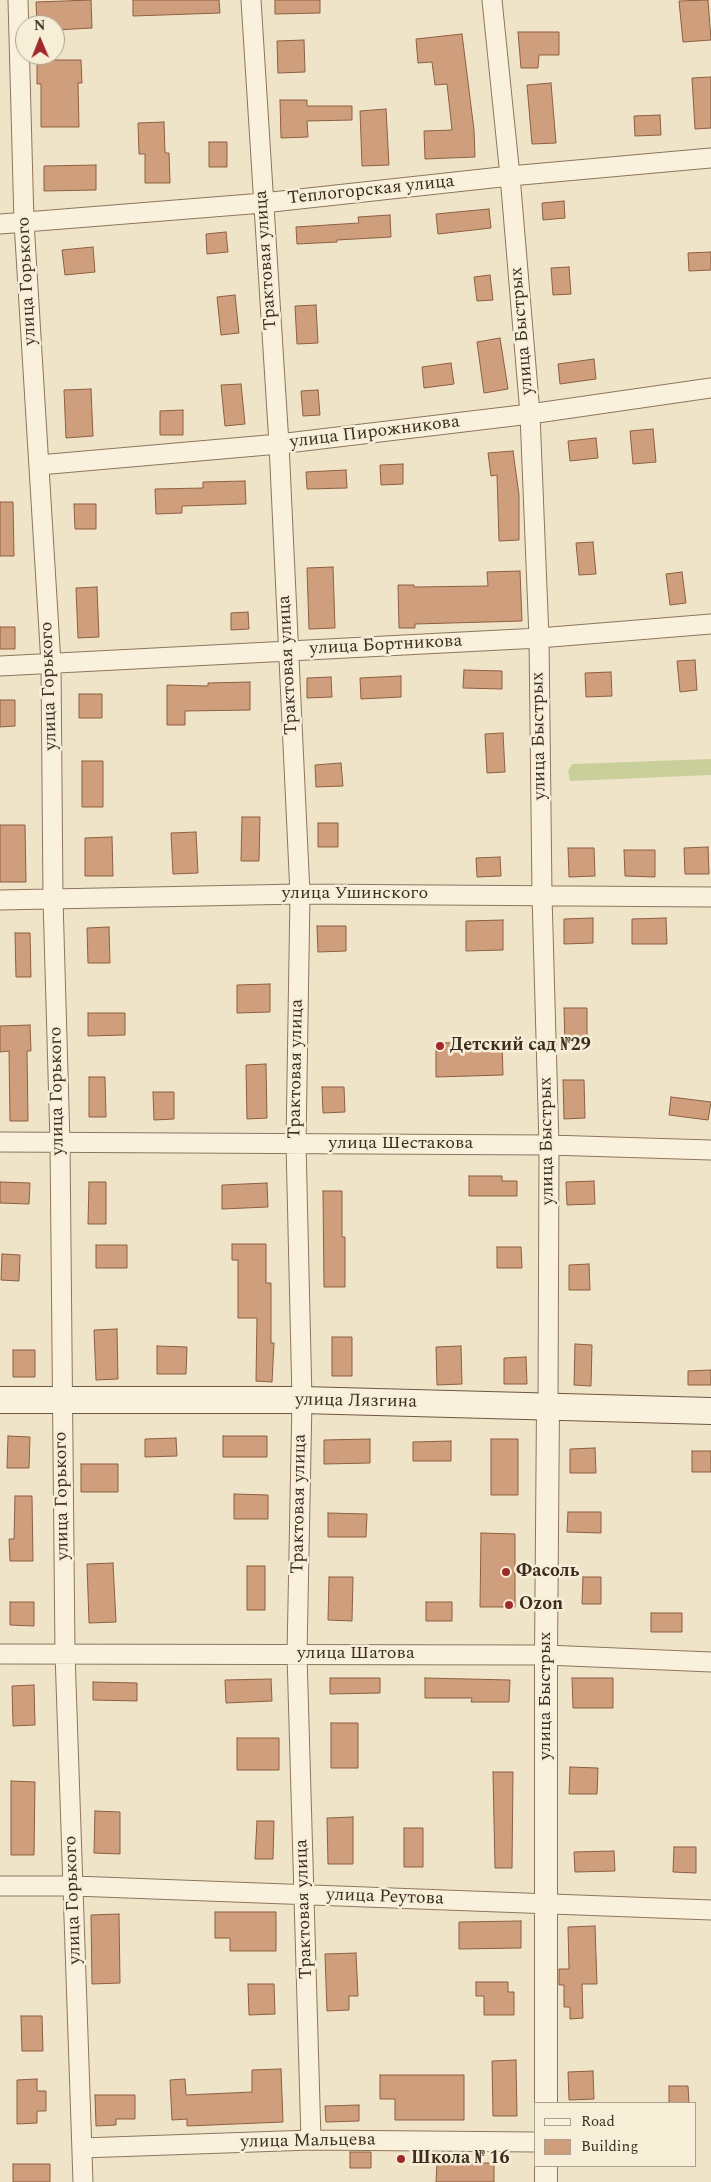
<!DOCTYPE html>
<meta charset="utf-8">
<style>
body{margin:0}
#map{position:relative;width:711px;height:2182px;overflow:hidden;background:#f0e4c8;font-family:Spectral,serif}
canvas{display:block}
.legend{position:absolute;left:534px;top:2102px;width:162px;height:65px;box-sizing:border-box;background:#f7eed8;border:1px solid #ada18e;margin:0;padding:6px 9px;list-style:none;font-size:15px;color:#3d2e20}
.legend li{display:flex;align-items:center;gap:10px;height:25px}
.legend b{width:25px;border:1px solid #ada18e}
.north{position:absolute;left:15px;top:15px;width:50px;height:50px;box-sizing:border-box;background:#f7eed8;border:1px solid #ada18e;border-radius:50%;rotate:359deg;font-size:14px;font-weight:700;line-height:20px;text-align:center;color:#3d2e20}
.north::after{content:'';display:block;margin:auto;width:18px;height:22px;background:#9e2a2b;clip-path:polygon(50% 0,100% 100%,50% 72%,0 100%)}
</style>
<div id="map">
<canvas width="711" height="2182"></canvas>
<ul class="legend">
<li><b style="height:6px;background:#faf1dc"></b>Road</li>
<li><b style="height:14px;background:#cf9f7d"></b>Building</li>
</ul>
<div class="north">N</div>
</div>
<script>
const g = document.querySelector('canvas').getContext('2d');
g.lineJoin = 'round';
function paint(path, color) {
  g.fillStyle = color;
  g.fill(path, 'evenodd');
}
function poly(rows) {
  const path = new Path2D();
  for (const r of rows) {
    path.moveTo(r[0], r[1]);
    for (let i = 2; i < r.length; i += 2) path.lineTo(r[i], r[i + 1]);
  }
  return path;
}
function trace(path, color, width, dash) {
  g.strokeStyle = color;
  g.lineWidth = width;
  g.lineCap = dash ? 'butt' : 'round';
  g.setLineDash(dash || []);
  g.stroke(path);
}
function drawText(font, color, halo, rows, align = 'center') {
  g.font = font + ' Spectral,serif';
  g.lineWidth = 5;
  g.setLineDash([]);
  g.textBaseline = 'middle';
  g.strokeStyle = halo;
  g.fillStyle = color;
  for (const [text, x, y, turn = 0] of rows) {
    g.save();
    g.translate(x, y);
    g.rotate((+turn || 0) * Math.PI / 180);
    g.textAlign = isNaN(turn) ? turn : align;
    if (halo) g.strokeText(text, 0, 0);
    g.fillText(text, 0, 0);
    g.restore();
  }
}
paint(poly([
 [711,759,711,775,570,781,568,771,572,764]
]), '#c9cf9b');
const building = poly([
 [91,0,92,28,55,30,55,25,37,25,36,2,91,0],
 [133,0,219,0,220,13,133,16,133,0],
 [275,0,320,0,320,13,275,14,275,0],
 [708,0,711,40,683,42,679,1,708,0],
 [518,32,559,32,559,55,539,55,538,68,521,68,518,32],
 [462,34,474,130,475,157,425,159,424,131,452,130,447,84,435,85,432,62,418,63,416,39,462,34],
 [304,40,305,72,278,73,277,41,304,40],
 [37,60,81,60,82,83,78,83,79,127,41,127,41,84,37,84,37,60],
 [711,77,711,128,695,129,692,78,711,77],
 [551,83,556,143,532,144,527,85,551,83],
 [280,100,307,100,307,106,352,106,352,120,307,121,308,137,281,138,280,100],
 [386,109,389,165,362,166,360,111,386,109],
 [660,115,661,135,635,136,634,116,660,115],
 [164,122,165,153,169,153,170,183,145,183,145,154,139,154,138,123,164,122],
 [209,142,227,142,227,167,209,167,209,142],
 [96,165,96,190,44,191,44,166,96,165],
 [564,201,565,218,543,220,542,203,564,201],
 [489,209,491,228,438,234,436,214,489,209],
 [390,215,391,237,337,240,337,242,297,244,296,227,359,223,358,217,390,215],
 [226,232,228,252,207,254,206,234,226,232],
 [93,247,95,272,65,275,62,250,93,247],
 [711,252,711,270,689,271,688,253,711,252],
 [569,267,571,294,553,295,551,268,569,267],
 [490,275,493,300,477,301,474,277,490,275],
 [235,295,239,333,221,335,217,297,235,295],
 [316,305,318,343,297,344,295,306,316,305],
 [500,338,508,389,484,393,477,342,500,338],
 [594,359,596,379,560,384,558,364,594,359],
 [451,363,454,384,424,388,422,367,451,363],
 [241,384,245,424,225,426,221,385,241,384],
 [91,389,93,436,66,438,64,390,91,389],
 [318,390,320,415,303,416,301,391,318,390],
 [183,410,183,435,160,435,160,411,183,410],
 [653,429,656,462,633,464,630,431,653,429],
 [596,438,598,458,570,461,568,441,596,438],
 [513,451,519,495,519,540,499,541,497,475,491,476,488,453,513,451],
 [403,464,403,484,381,485,380,465,403,464],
 [346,470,347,488,307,489,306,472,346,470],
 [245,481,246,504,182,506,182,513,156,514,155,489,203,488,203,482,245,481],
 [0,502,13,502,14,556,0,556,0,502],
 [74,504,96,504,96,529,75,529,74,504],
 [593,542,596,574,579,575,576,543,593,542],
 [333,567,335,628,309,629,307,568,333,567],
 [520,571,522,621,415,624,415,628,399,628,398,585,414,585,414,587,488,586,487,572,520,571],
 [682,572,686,603,670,605,666,574,682,572],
 [97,587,99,637,78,638,76,588,97,587],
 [248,612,249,629,231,630,231,613,248,612],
 [0,627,15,627,15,649,0,649,0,627],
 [695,660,697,690,680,692,677,661,695,660],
 [464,670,502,671,502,689,463,688,464,670],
 [611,672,612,696,586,697,585,673,611,672],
 [401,676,401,697,361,699,360,678,401,676],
 [331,677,332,697,307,698,307,678,331,677],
 [250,682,250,710,185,711,185,725,167,725,167,685,208,686,208,683,250,682],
 [79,694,102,694,102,718,79,718,79,694],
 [0,700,15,700,15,726,0,727,0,700],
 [503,733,505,772,487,773,485,734,503,733],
 [82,761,103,761,103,807,82,807,82,761],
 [341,763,343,786,316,787,315,765,341,763],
 [242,817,260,817,259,861,241,861,242,817],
 [318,823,338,823,338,847,318,847,318,823],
 [0,825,25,825,26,882,0,882,0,825],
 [196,832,198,873,173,874,171,833,196,832],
 [112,837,113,876,85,876,85,838,112,837],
 [708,847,709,874,685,874,684,848,708,847],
 [568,848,594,848,595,876,569,877,568,848],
 [624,850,655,850,655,877,625,876,624,850],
 [500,857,501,876,477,877,476,858,500,857],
 [593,918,593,943,564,944,564,919,593,918],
 [666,918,667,944,632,944,632,919,666,918],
 [503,920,503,950,466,951,466,921,503,920],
 [317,926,346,926,346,951,318,952,317,926],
 [109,927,110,963,88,963,87,928,109,927],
 [15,933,30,933,31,977,16,977,15,933],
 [270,984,270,1012,237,1013,237,985,270,984],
 [564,1008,587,1008,587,1044,565,1044,564,1008],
 [88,1013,125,1013,125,1035,88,1036,88,1013],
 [30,1025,31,1051,27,1051,28,1121,10,1121,9,1051,0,1052,0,1026,30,1025],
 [502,1042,503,1075,436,1077,436,1043,502,1042],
 [266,1064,267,1118,247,1119,246,1065,266,1064],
 [89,1077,105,1077,106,1117,89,1117,89,1077],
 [563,1080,584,1080,585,1118,564,1119,563,1080],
 [322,1087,344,1087,345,1112,323,1113,322,1087],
 [153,1092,174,1092,174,1119,154,1120,153,1092],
 [671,1097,711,1102,708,1120,669,1115,671,1097],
 [469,1176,502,1176,502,1181,517,1181,517,1196,469,1196,469,1176],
 [594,1181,595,1204,567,1205,566,1182,594,1181],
 [0,1182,30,1183,29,1204,0,1203,0,1182],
 [89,1182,106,1182,106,1224,88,1224,89,1182],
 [267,1183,268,1207,222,1209,222,1185,267,1183],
 [323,1191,342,1191,342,1237,345,1237,345,1287,324,1287,323,1191],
 [232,1244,266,1244,266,1283,271,1283,271,1343,274,1343,272,1382,256,1381,257,1318,238,1318,238,1260,232,1260,232,1244],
 [96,1245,127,1245,127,1268,96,1268,96,1245],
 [497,1247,521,1247,522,1268,497,1268,497,1247],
 [2,1254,20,1255,19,1281,1,1280,2,1254],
 [589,1264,590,1290,569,1290,569,1265,589,1264],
 [117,1329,118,1379,96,1380,94,1330,117,1329],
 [332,1337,352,1337,352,1376,332,1376,332,1337],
 [575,1344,592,1345,591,1386,574,1385,575,1344],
 [157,1346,187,1347,186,1374,157,1374,157,1346],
 [461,1346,462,1384,437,1385,436,1347,461,1346],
 [13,1350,35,1350,35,1377,13,1377,13,1350],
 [526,1357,527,1384,504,1384,504,1358,526,1357],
 [711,1370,711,1385,688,1385,688,1371,711,1370],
 [8,1436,30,1437,29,1468,7,1468,8,1436],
 [223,1436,267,1436,267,1457,223,1457,223,1436],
 [176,1438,177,1456,145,1457,145,1439,176,1438],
 [370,1439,370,1463,324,1464,324,1440,370,1439],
 [491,1439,518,1439,518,1495,491,1495,491,1439],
 [451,1441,451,1461,413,1461,413,1442,451,1441],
 [595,1448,596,1473,570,1473,570,1449,595,1448],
 [692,1451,711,1451,711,1472,692,1472,692,1451],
 [81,1464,118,1464,118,1492,81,1492,81,1464],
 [234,1494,268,1495,268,1519,234,1519,234,1494],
 [15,1496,32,1496,33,1561,10,1561,9,1539,14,1539,15,1496],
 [568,1512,601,1512,601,1533,567,1532,568,1512],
 [328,1513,367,1514,366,1537,328,1537,328,1513],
 [481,1533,515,1534,515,1607,480,1607,481,1533],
 [113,1563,116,1622,89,1623,87,1564,113,1563],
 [247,1566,265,1566,265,1610,247,1610,247,1566],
 [329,1577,353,1577,352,1621,328,1620,329,1577],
 [583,1577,601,1577,601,1604,582,1604,583,1577],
 [10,1602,34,1602,34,1626,10,1625,10,1602],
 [426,1602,452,1602,452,1621,426,1621,426,1602],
 [651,1613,682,1613,682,1632,651,1632,651,1613],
 [330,1678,380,1678,380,1693,330,1694,330,1678],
 [425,1678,510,1680,509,1702,471,1702,472,1698,425,1698,425,1678],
 [572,1678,613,1678,613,1708,573,1708,572,1678],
 [271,1679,272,1701,226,1703,225,1680,271,1679],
 [93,1682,137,1683,137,1701,93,1700,93,1682],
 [34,1685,35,1725,13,1726,12,1686,34,1685],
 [331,1723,358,1723,358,1768,331,1768,331,1723],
 [237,1738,279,1738,279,1770,237,1770,237,1738],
 [570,1767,598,1768,597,1794,569,1794,570,1767],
 [493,1772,513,1772,512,1868,495,1868,493,1772],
 [11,1781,35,1782,34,1855,11,1855,11,1781],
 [95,1811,120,1812,120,1854,94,1853,95,1811],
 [353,1817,353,1864,328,1864,327,1818,353,1817],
 [257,1821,274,1821,273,1859,255,1859,257,1821],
 [404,1828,423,1828,423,1867,404,1867,404,1828],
 [674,1847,696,1847,696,1873,673,1872,674,1847],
 [614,1851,615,1871,575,1872,574,1852,614,1851],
 [215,1912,276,1912,276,1951,230,1951,230,1938,215,1938,215,1912],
 [119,1914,120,1983,92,1984,91,1915,119,1914],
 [521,1921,521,1948,459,1949,459,1922,521,1921],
 [595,1926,597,1984,582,1984,583,2018,570,2019,570,2007,564,2007,564,1985,559,1985,559,1969,569,1969,568,1927,595,1926],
 [356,1953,358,1996,349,1996,349,2010,327,2011,325,1954,356,1953],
 [476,1982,508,1982,508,1992,514,1992,514,2015,484,2015,484,1996,476,1996,476,1982],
 [248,1984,274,1984,275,2014,249,2015,248,1984],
 [21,2016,42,2016,43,2051,22,2051,21,2016],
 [516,2060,517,2116,493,2116,492,2061,516,2060],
 [281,2069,283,2122,187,2126,187,2119,172,2120,170,2080,185,2079,186,2095,252,2092,252,2070,281,2069],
 [593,2071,594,2099,569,2100,568,2072,593,2071],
 [380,2075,464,2075,464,2120,395,2120,395,2099,380,2099,380,2075],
 [37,2079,37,2091,46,2091,46,2111,37,2111,37,2123,17,2124,17,2080,37,2079],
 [669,2086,688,2086,689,2103,669,2103,669,2086],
 [95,2095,135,2095,135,2119,116,2119,116,2125,96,2126,95,2095],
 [359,2105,359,2121,326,2122,325,2106,359,2105],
 [350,2152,371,2152,371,2168,350,2168,350,2152],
 [437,2163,494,2163,494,2182,436,2182,437,2163],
 [13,2164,50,2164,50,2182,13,2182,13,2164]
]);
paint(building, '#cf9f7d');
trace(building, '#8d5f41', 1);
const minor = poly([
 [18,0,24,222,51,664,53,899,60,1143,65,1653,83,2182],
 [251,0,279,444,300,894,296,1143,302,1400,297,1654,311,2140],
 [492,0,510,176,530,414,539,638,542,895,549,1145,548,1407],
 [0,224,263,203,510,176,711,158],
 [39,465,279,444,530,414,711,388],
 [0,666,539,638,711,624],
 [0,900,300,894,711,897],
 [0,1142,549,1145,711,1150],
 [0,1654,546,1655,711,1662],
 [0,1886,74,1886,711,1910],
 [82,2148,311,2140,535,2142]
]);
const tertiary = poly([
 [546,2103,546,1655,548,1407],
 [546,2166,546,2182]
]);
const secondary = poly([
 [0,1400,302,1400,711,1411]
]);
trace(minor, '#8d765c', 21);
trace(tertiary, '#8d765c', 24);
trace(secondary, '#6f573f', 28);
trace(minor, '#faf1dc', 19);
trace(tertiary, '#faf1dc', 22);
trace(secondary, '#faf1dc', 26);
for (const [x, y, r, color] of [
 [440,1046,5,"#9e2a2b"],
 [506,1572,5,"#9e2a2b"],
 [509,1605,5,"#9e2a2b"],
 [401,2159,5,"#9e2a2b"]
]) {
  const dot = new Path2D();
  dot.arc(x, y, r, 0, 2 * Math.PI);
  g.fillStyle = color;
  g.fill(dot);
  trace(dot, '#f7eed8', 2);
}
drawText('18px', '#3d2e20', '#f7eed8', [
 ["Теплогорская улица",371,191,-6],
 ["Трактовая улица",267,260,-94],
 ["улица Горького",28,281,-93],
 ["улица Быстрых",523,331,-95],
 ["улица Пирожникова",375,433,-7],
 ["улица Бортникова",386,646,-3],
 ["Трактовая улица",289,665,-93],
 ["улица Горького",50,686,-92],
 ["улица Быстрых",540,736,-91],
 ["улица Ушинского",355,894],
 ["Трактовая улица",297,1069,-89],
 ["улица Горького",58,1091,-91],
 ["улица Быстрых",548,1141,-91],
 ["улица Шестакова",401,1144],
 ["улица Лязгина",356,1402,1],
 ["улица Горького",63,1496,-91],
 ["Трактовая улица",300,1504,-89],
 ["улица Шатова",356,1654],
 ["улица Быстрых",546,1696,-90],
 ["улица Реутова",385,1898,2],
 ["улица Горького",74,1900,-92],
 ["Трактовая улица",305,1909,-92],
 ["улица Мальцева",308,2142,-1]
]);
drawText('bold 18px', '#3d2e20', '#f7eed8', [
 ["Детский сад №29",450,1046],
 ["Фасоль",516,1572],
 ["Ozon",519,1605],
 ["Школа № 16",411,2159]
], 'left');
</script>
